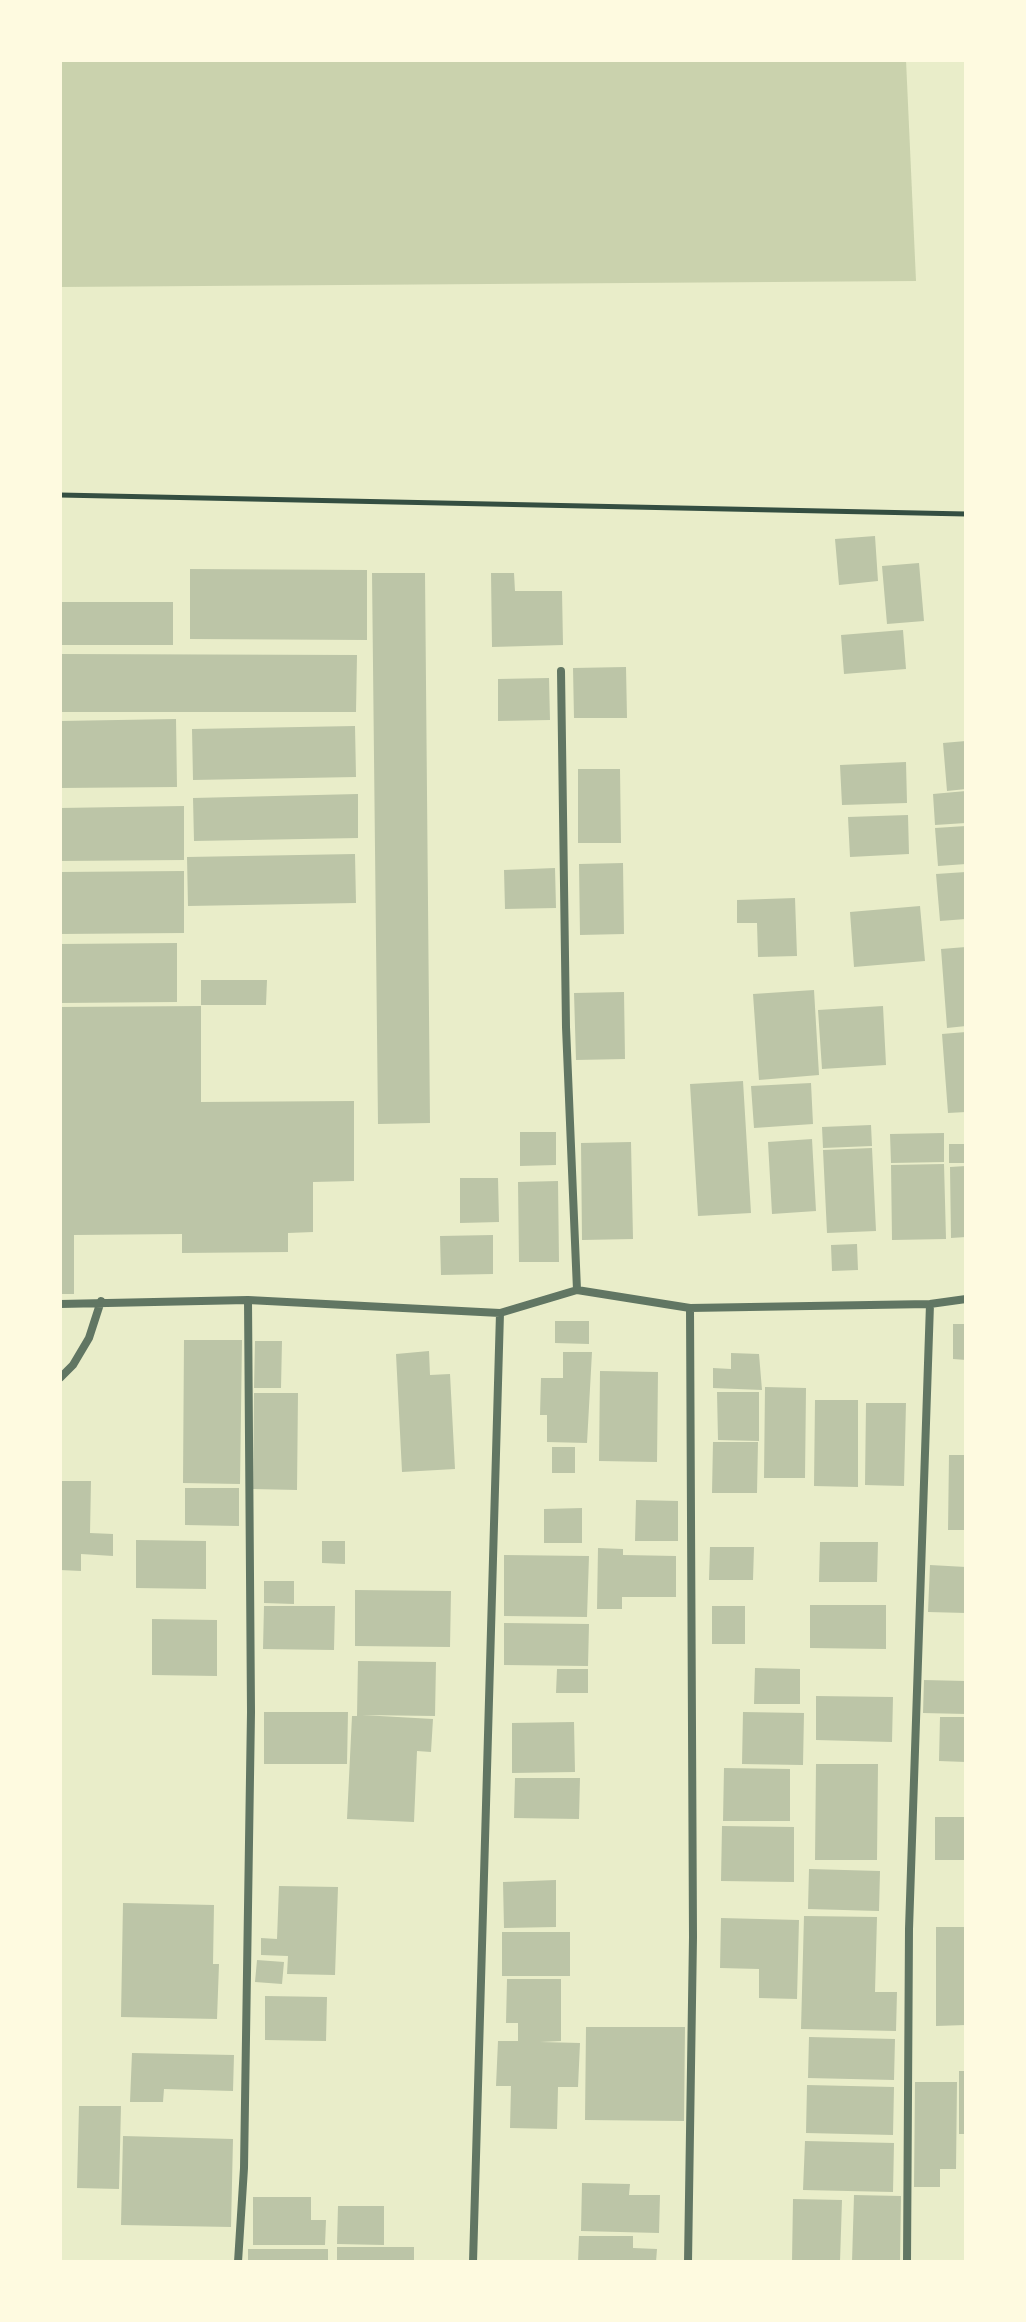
<!DOCTYPE html>
<style>
body{margin:0}
#map{position:relative;width:1026px;height:2322px;overflow:hidden;background:#e9edc9;font-family:Mulish,sans-serif}
canvas{display:block}
.frame{position:absolute;inset:0;border:62px solid #fefae0;pointer-events:none}
</style>
<div id="map">
<canvas width="1026" height="2322"></canvas>
<div class="frame"></div>
</div>
<script>
const g = document.querySelector('canvas').getContext('2d');
g.lineJoin = 'round';
function paint(path, color) {
  g.fillStyle = color;
  g.fill(path, 'evenodd');
}
function poly(rows) {
  const path = new Path2D();
  for (const r of rows) {
    path.moveTo(r[0], r[1]);
    for (let i = 2; i < r.length; i += 2) path.lineTo(r[i], r[i + 1]);
  }
  return path;
}
function trace(path, color, width, dash) {
  g.strokeStyle = color;
  g.lineWidth = width;
  g.lineCap = dash ? 'butt' : 'round';
  g.setLineDash(dash || []);
  g.stroke(path);
}
paint(poly([
 [60,60,906,60,916,281,60,287]
]), '#cad2ad');
paint(poly([
 [875,536,878,581,839,585,835,539],
 [919,563,924,621,887,624,882,566],
 [190,569,367,570,367,640,190,639],
 [372,573,425,573,430,1123,378,1124],
 [491,573,514,573,515,591,562,591,563,645,492,647],
 [60,602,173,602,173,645,60,645],
 [903,630,906,669,844,674,841,635],
 [60,654,357,655,356,712,60,712],
 [626,667,627,718,574,718,573,668],
 [549,678,550,720,498,721,498,679],
 [176,719,177,787,60,788,60,721],
 [355,726,356,777,193,780,192,729],
 [966,741,966,789,947,791,943,743],
 [906,762,907,803,842,805,840,765],
 [578,769,620,769,621,843,578,843],
 [966,791,966,823,935,825,933,794],
 [358,794,358,838,194,841,193,798],
 [184,806,184,860,60,861,60,808],
 [908,815,909,854,850,857,848,817],
 [966,826,966,864,938,866,935,828],
 [355,854,356,903,188,906,187,857],
 [623,863,624,934,580,935,579,864],
 [555,868,556,908,505,909,504,870],
 [184,871,184,933,60,934,60,872],
 [966,872,966,919,940,921,936,874],
 [795,898,797,956,758,957,757,923,737,923,737,900],
 [920,906,925,961,854,967,850,912],
 [177,943,177,1002,60,1003,60,944],
 [966,947,966,1026,947,1028,941,949],
 [201,980,267,980,266,1005,201,1005],
 [814,990,819,1075,759,1080,753,994],
 [624,992,625,1059,576,1060,574,993],
 [201,1006,201,1102,354,1101,354,1181,313,1182,313,1232,288,1233,288,1252,182,1253,182,1234,74,1235,74,1294,60,1294,60,1007],
 [883,1006,886,1065,822,1069,818,1010],
 [966,1032,966,1112,948,1113,942,1034],
 [743,1081,751,1213,698,1216,690,1084],
 [811,1083,813,1124,754,1128,751,1086],
 [871,1125,872,1146,823,1148,822,1127],
 [520,1132,556,1132,556,1165,520,1166],
 [944,1133,944,1162,891,1163,890,1134],
 [812,1139,816,1211,772,1214,768,1142],
 [631,1142,633,1239,582,1240,581,1143],
 [949,1144,966,1144,966,1163,949,1163],
 [872,1148,876,1231,827,1233,823,1150],
 [944,1164,946,1239,892,1240,891,1165],
 [966,1166,966,1237,951,1238,950,1167],
 [460,1178,498,1178,499,1222,460,1223],
 [558,1181,559,1262,519,1262,518,1182],
 [493,1235,493,1274,441,1275,440,1236],
 [857,1244,858,1270,832,1271,831,1245],
 [555,1321,589,1321,589,1344,555,1343],
 [953,1324,966,1324,966,1360,953,1359],
 [184,1340,242,1340,240,1484,183,1483],
 [255,1341,282,1341,281,1388,254,1388],
 [429,1351,430,1375,450,1374,455,1469,402,1472,396,1354],
 [563,1352,592,1352,587,1443,547,1442,547,1415,540,1415,541,1378,563,1378],
 [731,1353,759,1354,762,1390,713,1388,713,1368,731,1369],
 [600,1371,658,1372,657,1462,599,1461],
 [765,1387,806,1388,805,1478,764,1478],
 [717,1392,759,1392,759,1441,718,1440],
 [254,1393,298,1393,297,1490,253,1489],
 [815,1400,858,1400,858,1487,814,1486],
 [866,1403,906,1403,904,1486,865,1485],
 [713,1442,758,1442,757,1493,712,1493],
 [552,1447,575,1447,575,1473,552,1473],
 [949,1455,966,1455,966,1530,948,1530],
 [60,1481,91,1481,90,1533,113,1534,113,1556,81,1554,81,1571,60,1570],
 [185,1488,239,1488,239,1526,185,1525],
 [636,1500,678,1501,678,1541,635,1541],
 [582,1508,582,1543,544,1543,544,1509],
 [136,1540,206,1541,206,1589,136,1588],
 [322,1541,345,1541,345,1564,322,1563],
 [820,1542,878,1542,877,1582,819,1582],
 [710,1547,754,1547,753,1580,709,1580],
 [598,1548,623,1549,623,1555,676,1556,676,1597,622,1597,622,1609,597,1609],
 [504,1555,589,1556,587,1617,504,1616],
 [930,1565,966,1567,966,1613,928,1612],
 [264,1581,294,1581,294,1604,264,1603],
 [355,1590,451,1591,450,1647,355,1646],
 [810,1605,886,1605,886,1649,810,1648],
 [264,1606,335,1606,334,1650,263,1649],
 [712,1606,745,1606,745,1644,712,1644],
 [152,1619,217,1620,217,1676,152,1675],
 [504,1623,589,1624,588,1666,504,1665],
 [358,1661,436,1662,435,1716,362,1715,433,1719,431,1752,417,1751,414,1822,347,1819,352,1716,357,1716],
 [755,1668,800,1669,800,1704,754,1704],
 [557,1669,588,1669,588,1693,556,1693],
 [924,1680,966,1681,966,1714,923,1713],
 [816,1696,893,1697,892,1742,816,1740],
 [264,1712,348,1712,347,1764,264,1764],
 [743,1712,804,1713,803,1765,742,1764],
 [940,1717,966,1717,966,1762,939,1761],
 [574,1722,575,1772,512,1773,512,1723],
 [816,1764,878,1764,877,1860,815,1860],
 [724,1768,790,1769,790,1821,723,1821],
 [515,1778,580,1778,579,1819,514,1818],
 [935,1817,966,1817,966,1860,935,1860],
 [722,1826,794,1827,794,1882,721,1881],
 [809,1869,880,1871,879,1911,808,1909],
 [556,1880,556,1927,504,1928,503,1882],
 [279,1886,338,1887,335,1975,287,1974,288,1956,261,1955,261,1938,277,1939],
 [123,1903,214,1905,213,1964,219,1964,217,2019,121,2017],
 [804,1916,877,1917,875,1992,897,1992,896,2031,801,2029],
 [721,1918,799,1920,797,1999,759,1998,759,1969,720,1968],
 [936,1927,966,1927,966,2025,936,2026],
 [502,1932,570,1932,570,1976,502,1976],
 [257,1960,284,1962,282,1984,255,1982],
 [507,1979,561,1979,561,2041,540,2042,580,2043,578,2087,558,2087,557,2129,510,2128,511,2086,496,2086,498,2041,518,2041,518,2023,506,2023],
 [265,1996,327,1997,326,2041,265,2040],
 [586,2027,685,2027,684,2121,585,2120],
 [809,2037,895,2039,894,2080,808,2078],
 [132,2053,234,2055,233,2091,164,2089,163,2102,130,2102],
 [959,2071,966,2071,966,2134,959,2134],
 [915,2082,957,2082,956,2169,940,2169,940,2187,914,2187],
 [807,2085,894,2087,893,2135,806,2133],
 [79,2106,121,2106,119,2189,77,2188],
 [123,2136,233,2139,231,2227,121,2225],
 [805,2141,894,2143,893,2192,803,2190],
 [582,2183,630,2184,629,2195,660,2195,659,2233,581,2231],
 [854,2195,901,2196,900,2262,852,2262],
 [253,2197,311,2197,311,2220,326,2220,325,2245,253,2245],
 [793,2199,842,2200,840,2262,792,2262],
 [338,2206,384,2206,384,2245,337,2244],
 [579,2236,633,2236,633,2248,657,2249,656,2262,578,2262],
 [337,2247,414,2247,414,2262,337,2262],
 [248,2249,328,2249,328,2262,248,2262]
]), '#bcc5a7');
trace(poly([
 [60,495,966,514]
]), '#344e41', 5);
trace(poly([
 [561,671,566,1027,577,1290],
 [60,1304,248,1300,500,1313,577,1290,690,1308,930,1304,966,1299],
 [60,1378,73,1365,89,1338,101,1301],
 [238,2262,244,2168,251,1712,248,1300],
 [473,2262,500,1313],
 [688,2262,693,1937,690,1308],
 [907,2262,909,1929,930,1304]
]), '#617663', 8);
</script>
